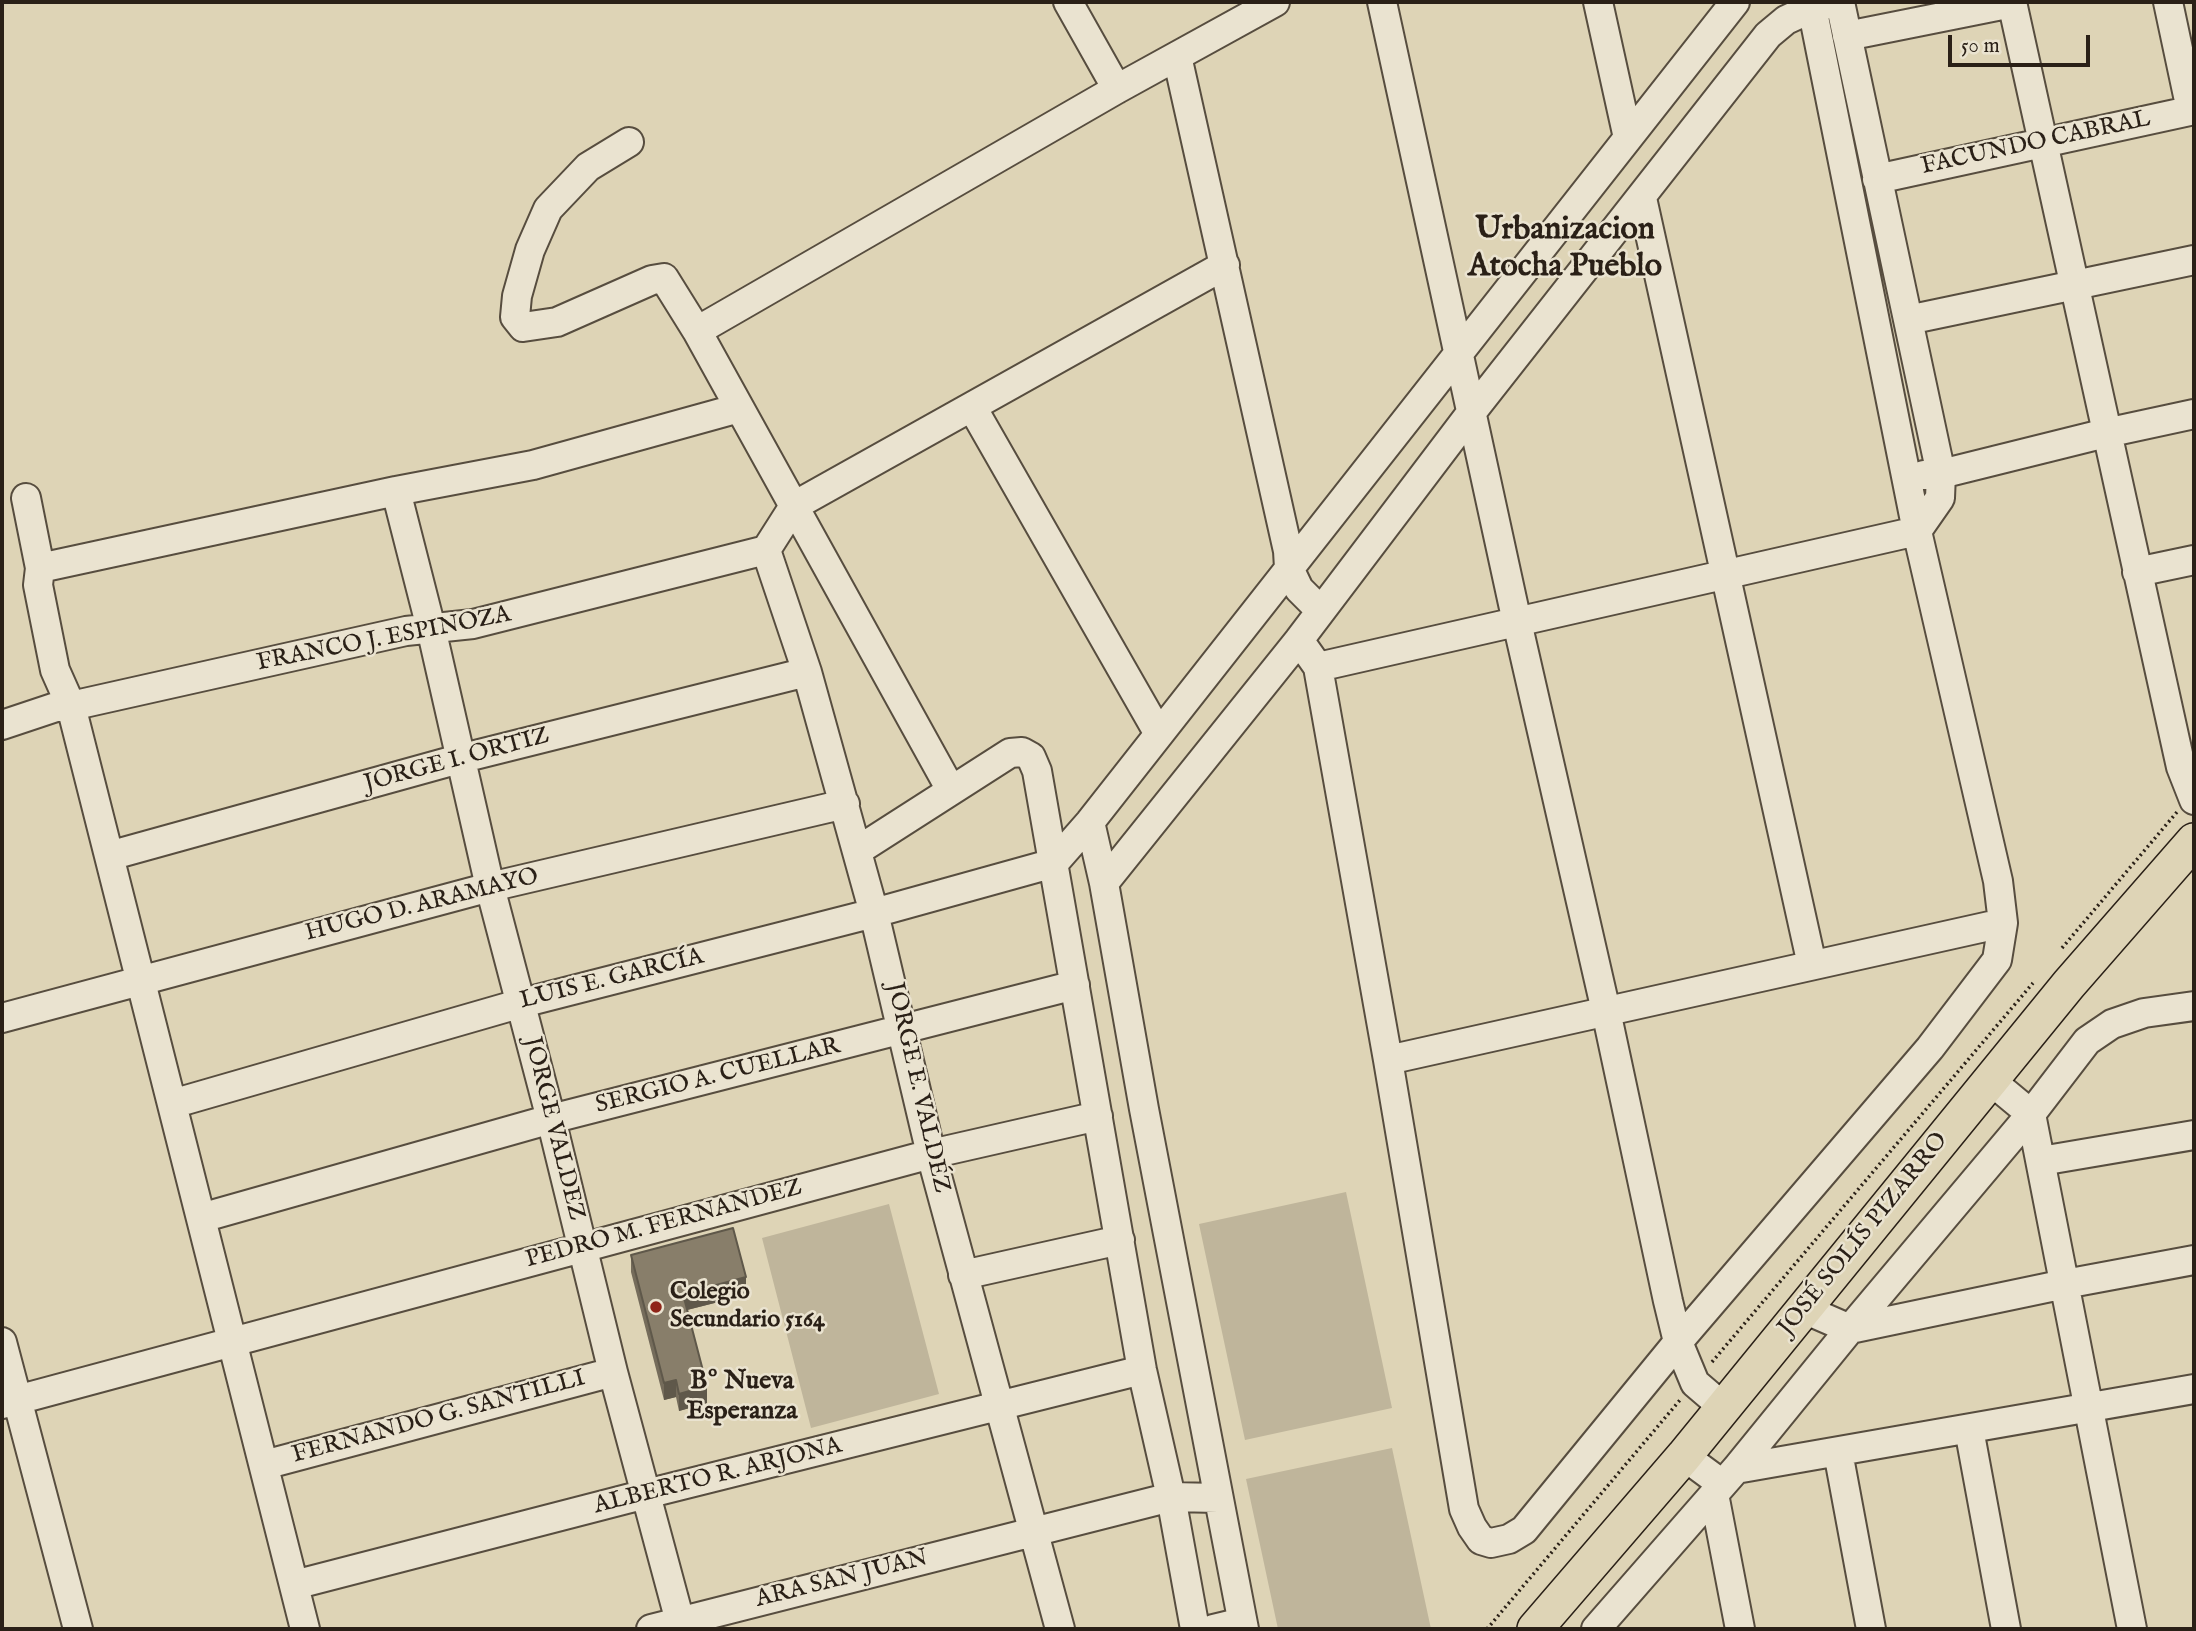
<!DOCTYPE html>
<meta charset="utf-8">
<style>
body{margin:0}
#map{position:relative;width:2196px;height:1631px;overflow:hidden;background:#ded4b6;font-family:"IM FELL English",serif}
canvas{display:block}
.frame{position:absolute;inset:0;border:4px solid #2a2017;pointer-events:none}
.scale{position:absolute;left:1948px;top:35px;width:142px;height:32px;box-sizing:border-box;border:4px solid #2a2017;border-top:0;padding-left:9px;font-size:21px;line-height:24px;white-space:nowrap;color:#2a2017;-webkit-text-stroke:5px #eae3d0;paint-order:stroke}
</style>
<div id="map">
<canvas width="2196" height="1631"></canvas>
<div class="frame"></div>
<div class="scale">50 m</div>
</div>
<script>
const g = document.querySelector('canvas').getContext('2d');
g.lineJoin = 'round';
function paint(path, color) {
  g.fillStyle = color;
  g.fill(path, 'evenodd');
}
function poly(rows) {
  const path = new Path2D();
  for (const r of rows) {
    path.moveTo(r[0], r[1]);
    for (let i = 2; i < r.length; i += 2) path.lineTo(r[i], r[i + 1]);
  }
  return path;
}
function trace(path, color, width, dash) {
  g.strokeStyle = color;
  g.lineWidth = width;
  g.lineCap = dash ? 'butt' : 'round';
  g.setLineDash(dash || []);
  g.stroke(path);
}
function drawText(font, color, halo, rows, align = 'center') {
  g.font = font + ' "IM FELL English",serif';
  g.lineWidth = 5;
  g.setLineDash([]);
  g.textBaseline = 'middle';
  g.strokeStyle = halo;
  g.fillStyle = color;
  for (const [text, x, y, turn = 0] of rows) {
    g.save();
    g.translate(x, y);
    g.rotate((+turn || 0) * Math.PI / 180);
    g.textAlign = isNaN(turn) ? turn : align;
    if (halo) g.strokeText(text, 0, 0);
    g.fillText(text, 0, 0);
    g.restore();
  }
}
paint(poly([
 [1346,1192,1392,1408,1245,1440,1199,1224],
 [889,1204,939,1394,811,1428,762,1238],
 [1392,1448,1431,1629,1278,1629,1246,1479]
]), '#bfb59b');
const minor = poly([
 [1068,2,1117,89],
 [1382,2,1517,622,1606,1011,1668,1301,1678,1342,1695,1383,1723,1407],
 [1598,2,1628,138],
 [2012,2,2181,767,2194,800],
 [2168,2,2191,110],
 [1847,36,2012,3],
 [1177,56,1288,551,1289,568,1299,589,1321,611],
 [629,142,588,167,548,209,530,250,517,296,515,317,523,327,557,322,652,280,664,278,697,331],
 [1877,179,2194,110],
 [1642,198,1812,965],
 [1908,320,2194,260],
 [972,407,1159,734],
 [1924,475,1941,474,2106,433,2194,414],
 [396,491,431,628,490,887,551,1119,613,1372,682,1629],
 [26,498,40,568,38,585,55,670,71,706,305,1629],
 [766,550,807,672,874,913,931,1154,1060,1629],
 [766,550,794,506,1225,265],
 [40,568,396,491,533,465,739,408],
 [2137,572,2194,560],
 [1299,640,1318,667,1388,1060,1464,1509,1472,1527,1481,1540,1491,1543,1509,1539,1524,1530,1678,1342,1930,1048,1997,960,2003,923,1998,881,1917,531,1811,2],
 [1318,667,1917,531,1940,498,1941,474,1840,2],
 [2,725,56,707,71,706,406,631,473,624,766,550],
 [951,790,697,331,1117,89,1275,2],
 [1090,822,1104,883,1144,1109,1244,1629],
 [857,851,1010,753,1022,752,1031,757,1037,771,1142,1370,1171,1497,1195,1629],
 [109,856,459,759,807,672],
 [1104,883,1299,640,1471,413,1768,35,1786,20,1812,8,1828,4],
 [2,1018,490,887,845,804],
 [1388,1060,2003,923],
 [1990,1080,2031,1114,2132,1629],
 [172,1104,522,1003,874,913,1054,863,1090,822,1735,2],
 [2041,1161,2194,1135],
 [201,1218,551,1119,1075,985],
 [963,1275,1120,1240],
 [1804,1309,1850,1329,2065,1284,2194,1260],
 [2,1342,78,1629],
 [2,1404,931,1154,1098,1116],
 [1969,1429,2006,1629],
 [1838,1452,1871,1629],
 [1684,1456,1722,1484],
 [264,1465,613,1372],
 [1736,1469,2194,1389],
 [1714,1494,1740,1629],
 [294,1585,646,1494,1142,1370],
 [651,1629,1171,1497,1218,1498],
 [1213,1629,1242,1622],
 [1596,1629,1736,1469,1850,1329,2031,1114,2087,1041,2112,1024,2144,1013,2194,1006]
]);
const major = poly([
 [1535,1629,1684,1456,2069,984,2194,841]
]);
trace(minor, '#574d3f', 32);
trace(major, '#2a2017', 38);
trace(poly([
 [2062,948,2177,812],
 [1712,1362,2033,983],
 [1487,1629,1680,1400]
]), '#2a2017', 3.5, [2, 3.5]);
trace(minor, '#eae3d0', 28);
trace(major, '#ded4b6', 35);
paint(poly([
 [631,1255,746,1295,687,1310,707,1403,679,1411,676,1397,664,1400,631,1272]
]), '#756c5b');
paint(poly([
 [746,1277,746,1295,683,1311,683,1294],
 [676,1380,676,1397,664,1400,664,1383],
 [707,1386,707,1403,679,1411,679,1394]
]), '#5f584a');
const building = poly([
 [733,1228,746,1277,683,1294,707,1386,679,1394,676,1380,664,1383,631,1255,733,1228]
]);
paint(building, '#887e6a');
trace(building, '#5f584a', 2);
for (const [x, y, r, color] of [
 [656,1307,7,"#8f2418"]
]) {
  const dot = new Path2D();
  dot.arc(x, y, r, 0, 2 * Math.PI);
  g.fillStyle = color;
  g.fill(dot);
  trace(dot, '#eae3d0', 2.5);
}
drawText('24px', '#2a2017', '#eae3d0', [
 ["FACUNDO CABRAL",2036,144,-12],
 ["FRANCO J. ESPINOZA",384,640,-11],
 ["JORGE I. ORTIZ",457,761,-15],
 ["HUGO D. ARAMAYO",422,906,-14],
 ["LUIS E. GARCÍA",612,980,-14],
 ["SERGIO A. CUELLAR",718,1077,-14],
 ["JORGE E. VALDÉZ",917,1088,77],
 ["JORGE VALDEZ",553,1129,76],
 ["PEDRO M. FERNANDEZ",664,1225,-15],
 ["JOSÉ SOLÍS PIZARRO",1864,1235,-51],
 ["FERNANDO G. SANTILLI",439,1418,-15],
 ["ALBERTO R. ARJONA",718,1477,-14],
 ["ARA SAN JUAN",842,1580,-14]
]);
drawText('bold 24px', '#2a2017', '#eae3d0', [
 ["Colegio",670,1293],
 ["Secundario 5164",670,1321]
], 'left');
drawText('bold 26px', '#2a2017', '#eae3d0', [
 ["Bº Nueva",742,1383],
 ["Esperanza",742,1413]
]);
drawText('bold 32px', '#2a2017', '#eae3d0', [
 ["Urbanizacion",1565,231],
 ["Atocha Pueblo",1565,268]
]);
</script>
